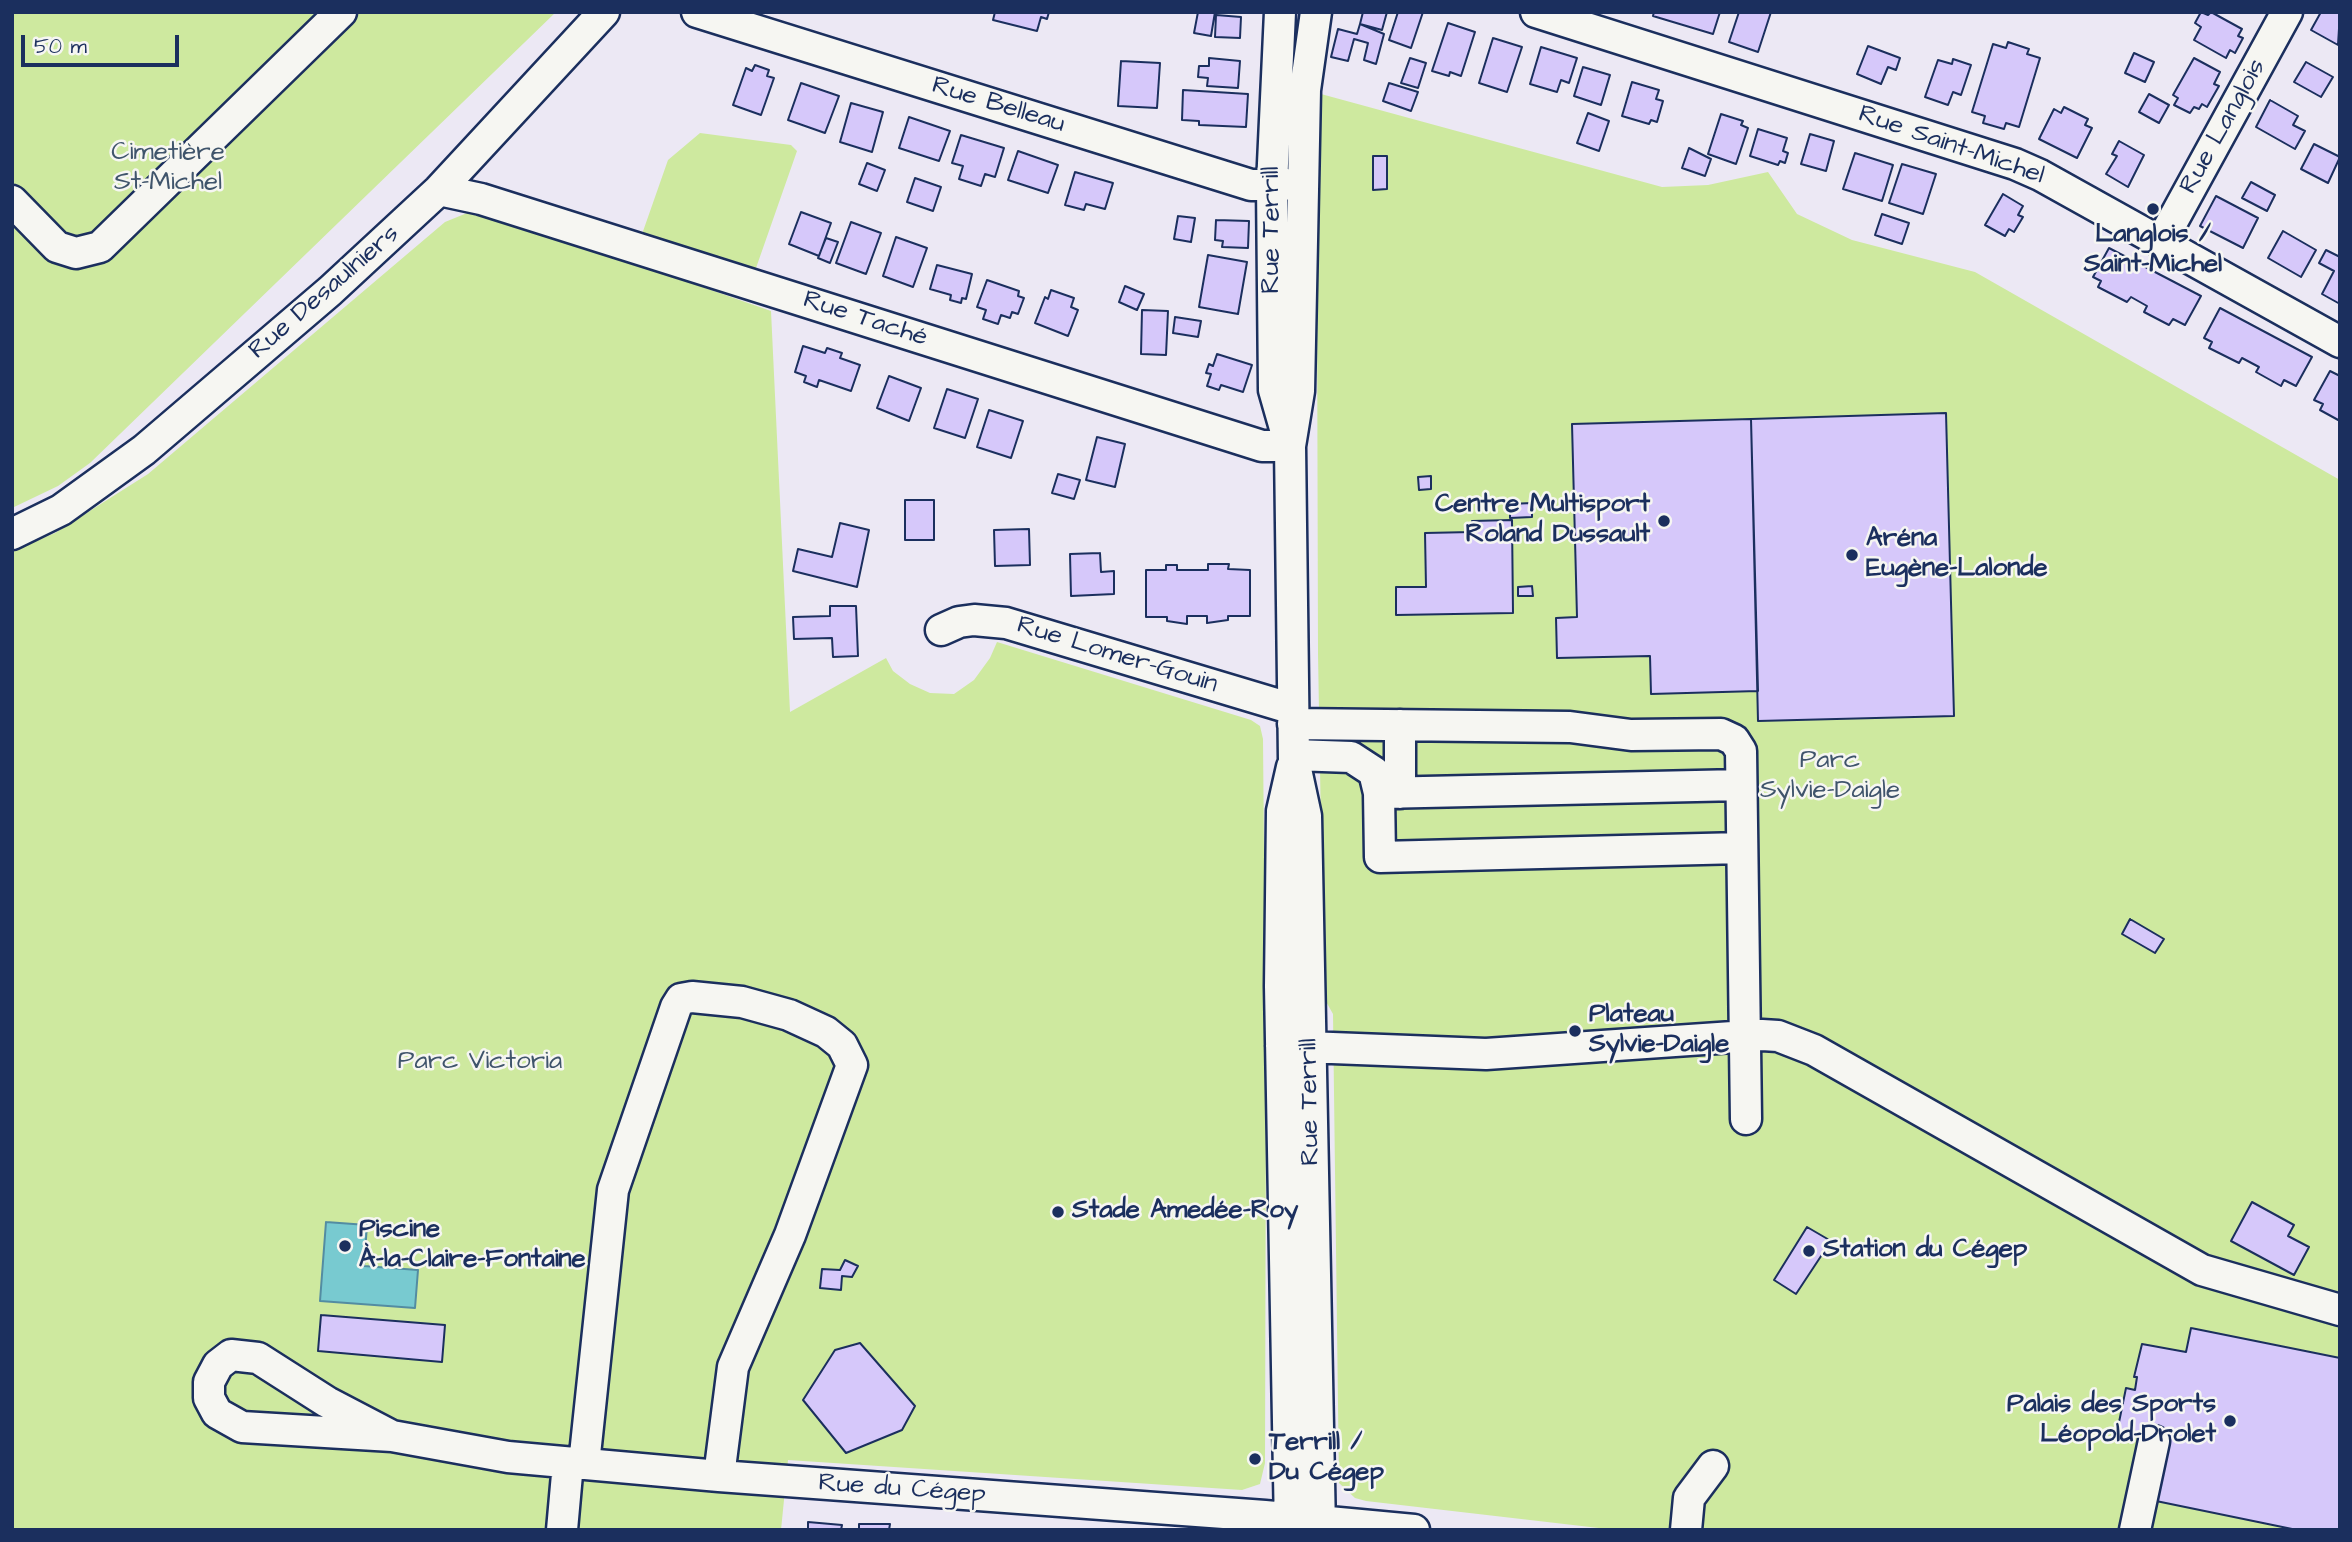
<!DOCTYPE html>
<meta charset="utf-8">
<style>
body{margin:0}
#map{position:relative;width:2352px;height:1542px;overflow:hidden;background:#ece8f4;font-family:"Architects Daughter",sans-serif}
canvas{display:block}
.frame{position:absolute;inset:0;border:14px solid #1b2f5e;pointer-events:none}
.scale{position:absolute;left:21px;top:35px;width:158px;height:32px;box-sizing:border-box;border:4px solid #1b2f5e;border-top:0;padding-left:9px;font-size:21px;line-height:24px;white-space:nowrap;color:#1b2f5e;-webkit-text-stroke:5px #f6f6f2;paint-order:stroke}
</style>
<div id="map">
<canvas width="2352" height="1542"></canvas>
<div class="frame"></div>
<div class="scale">50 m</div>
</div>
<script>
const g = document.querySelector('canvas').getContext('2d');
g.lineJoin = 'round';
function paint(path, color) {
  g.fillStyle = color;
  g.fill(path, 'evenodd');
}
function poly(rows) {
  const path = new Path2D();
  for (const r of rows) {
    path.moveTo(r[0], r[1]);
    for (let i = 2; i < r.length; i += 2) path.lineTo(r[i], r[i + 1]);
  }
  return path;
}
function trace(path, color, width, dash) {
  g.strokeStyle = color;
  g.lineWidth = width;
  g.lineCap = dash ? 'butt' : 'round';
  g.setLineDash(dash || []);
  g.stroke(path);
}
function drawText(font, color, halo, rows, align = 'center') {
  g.font = font + ' "Architects Daughter",sans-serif';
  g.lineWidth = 5;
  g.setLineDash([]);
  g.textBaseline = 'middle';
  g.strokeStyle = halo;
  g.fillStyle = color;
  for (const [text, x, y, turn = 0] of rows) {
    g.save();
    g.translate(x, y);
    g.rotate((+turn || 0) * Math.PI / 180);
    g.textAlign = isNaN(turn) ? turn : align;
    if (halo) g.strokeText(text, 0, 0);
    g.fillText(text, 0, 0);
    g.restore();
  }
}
paint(poly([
 [12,12,556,12,90,463,58,486,12,508],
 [1321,94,1662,187,1708,185,1768,172,1797,214,1852,240,1975,272,2340,480,2340,1530,1616,1530,1366,1501,1355,1498,1339,1483,1333,1014,1324,998,1318,654,1317,280],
 [700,133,791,145,797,151,756,268,751,271,641,237,668,160],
 [472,211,499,216,771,311,790,712,886,658,893,671,910,684,930,693,954,694,974,680,990,658,997,642,1251,720,1260,726,1263,739,1266,1085,1265,1463,1260,1484,1242,1490,788,1460,781,1530,12,1530,12,551,55,533,148,474,445,222]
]), '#cee99f');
const water = poly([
 [326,1222,367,1225,364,1266,418,1270,415,1308,320,1301,326,1222]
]);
paint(water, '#78cad0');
trace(water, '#538ca2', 2);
const building = poly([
 [995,12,1049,12,1047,19,1041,17,1037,31,993,20,995,12],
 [1198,12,1215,12,1211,36,1194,33,1198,12],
 [1363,12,1387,12,1382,30,1360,24,1363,12],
 [1398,12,1423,12,1411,48,1389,40,1398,12],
 [1654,12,1720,12,1713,34,1653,16,1654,12],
 [1739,12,1771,12,1758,52,1729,42,1739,12],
 [2201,12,2208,15,2211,12,2242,29,2238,36,2243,38,2235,53,2230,50,2226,58,2194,40,2201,27,2195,23,2201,12],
 [2321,12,2340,12,2338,45,2311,30,2321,12],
 [1216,15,1241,17,1240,38,1215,37,1216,15],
 [1448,23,1475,32,1461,76,1450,72,1449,76,1432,71,1448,23],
 [1360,24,1384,34,1376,64,1364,60,1368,43,1354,39,1348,61,1331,57,1338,29,1357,34,1360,24],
 [1493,38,1522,47,1507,92,1479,83,1493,38],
 [2008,42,2029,49,2027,54,2040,58,2019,127,2006,123,2004,129,1983,123,1985,116,1972,112,1993,44,2006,48,2008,42],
 [1868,46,1900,58,1896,70,1888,67,1881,84,1857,74,1868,46],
 [1541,47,1577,58,1569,83,1561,80,1557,92,1530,84,1541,47],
 [2134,53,2154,62,2145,82,2125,73,2134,53],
 [1209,58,1240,61,1238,88,1207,86,1208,78,1198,77,1199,66,1209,66,1209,58],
 [1410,58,1426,63,1418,88,1401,83,1410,58],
 [2194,58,2220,72,2214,84,2219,86,2207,107,2202,104,2199,109,2194,107,2190,113,2174,105,2178,98,2173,95,2194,58],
 [1953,59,1971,65,1961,95,1953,92,1948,105,1925,97,1938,60,1952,64,1953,59],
 [1121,61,1160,63,1157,108,1118,106,1121,61],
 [2306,62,2333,77,2321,97,2294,82,2306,62],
 [755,65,769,70,767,76,774,78,761,115,733,105,746,68,752,71,755,65],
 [1583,67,1610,75,1601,105,1574,96,1583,67],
 [1632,82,1659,90,1656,99,1663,101,1657,122,1651,120,1649,124,1622,116,1632,82],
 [801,83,839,96,825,133,788,120,801,83],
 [1389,83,1418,92,1411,111,1383,101,1389,83],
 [1183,90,1248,94,1246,127,1199,125,1199,121,1182,120,1183,90],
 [2149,94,2169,105,2159,123,2139,112,2149,94],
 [2270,100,2298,116,2293,125,2305,131,2295,149,2256,127,2270,100],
 [851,103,883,112,872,152,840,142,851,103],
 [2064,107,2088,119,2085,125,2092,128,2077,158,2039,139,2054,109,2061,113,2064,107],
 [1588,113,1609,121,1599,151,1577,143,1588,113],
 [1721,114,1743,121,1741,125,1748,128,1736,164,1708,154,1721,114],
 [909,117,950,131,939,161,899,148,909,117],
 [1758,129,1787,138,1783,151,1788,153,1785,163,1780,161,1778,165,1750,156,1758,129],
 [1810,134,1834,141,1826,171,1801,164,1810,134],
 [961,135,1004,148,995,177,985,174,981,186,959,179,963,166,952,163,961,135],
 [2119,141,2144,155,2128,187,2106,174,2117,156,2112,154,2119,141],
 [2314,144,2340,157,2328,183,2301,169,2314,144],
 [1689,148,1711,159,1705,176,1682,168,1689,148],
 [1018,151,1058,165,1048,193,1008,180,1018,151],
 [1855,153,1893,165,1882,201,1843,189,1855,153],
 [1373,156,1387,156,1387,189,1373,190,1373,156],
 [867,163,885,170,877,191,859,184,867,163],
 [1902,164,1936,174,1923,214,1889,203,1902,164],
 [1075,172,1113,183,1105,209,1086,204,1084,210,1065,205,1075,172],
 [915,178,941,187,933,211,907,202,915,178],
 [2251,182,2275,195,2267,211,2242,198,2251,182],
 [2003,194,2023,206,2018,215,2023,217,2014,232,2009,229,2005,236,1985,225,2003,194],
 [2216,196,2258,218,2243,248,2200,226,2216,196],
 [801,212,831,223,819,256,789,244,801,212],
 [1882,214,1909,223,1902,244,1875,235,1882,214],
 [1178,216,1195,218,1191,242,1174,239,1178,216],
 [1216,220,1249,221,1248,248,1222,247,1223,241,1215,240,1216,220],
 [851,222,881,233,866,274,836,263,851,222],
 [2283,231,2316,250,2301,277,2268,258,2283,231],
 [896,237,927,248,913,287,883,276,896,237],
 [826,238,838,242,830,263,818,258,826,238],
 [2109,248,2201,296,2185,325,2173,319,2169,325,2144,312,2147,306,2131,297,2127,302,2098,287,2101,281,2093,277,2109,248],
 [2326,250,2340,257,2340,304,2322,294,2334,271,2319,263,2326,250],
 [1208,255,1247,262,1238,314,1199,307,1208,255],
 [937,265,972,274,966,299,962,298,961,303,950,300,951,295,930,289,937,265],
 [987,280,1019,291,1018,296,1024,298,1018,314,1012,312,1010,318,1001,315,998,324,983,319,986,310,977,307,987,280],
 [1125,286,1144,294,1137,310,1119,302,1125,286],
 [1051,290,1074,298,1071,307,1078,310,1068,336,1035,323,1045,297,1048,299,1051,290],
 [2220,308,2312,357,2296,386,2284,380,2281,386,2256,372,2259,367,2242,358,2239,363,2209,348,2212,342,2204,338,2220,308],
 [1142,310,1168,311,1166,355,1141,354,1142,310],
 [1175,317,1201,321,1198,337,1173,333,1175,317],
 [803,346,825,353,827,348,842,353,840,358,860,365,851,391,819,380,817,387,804,382,806,376,795,372,803,346],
 [1217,354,1252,365,1243,392,1221,385,1219,390,1207,386,1211,374,1206,373,1209,364,1213,366,1217,354],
 [2330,371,2340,376,2340,421,2320,410,2323,404,2314,400,2330,371],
 [889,376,921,388,909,421,877,408,889,376],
 [947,389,978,399,965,438,934,428,947,389],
 [989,410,1023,421,1011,458,977,447,989,410],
 [1946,413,1954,716,1758,721,1751,419,1946,413],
 [1751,419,1758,691,1651,694,1650,656,1557,658,1556,618,1577,617,1572,424,1751,419],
 [1097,437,1125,444,1115,487,1086,480,1097,437],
 [1058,474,1080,480,1074,499,1052,493,1058,474],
 [1431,476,1431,489,1419,490,1418,477,1431,476],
 [905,500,934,500,934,540,905,540,905,500],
 [1532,503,1532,517,1510,518,1510,504,1532,503],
 [1512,520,1513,613,1396,615,1396,587,1426,587,1425,533,1472,532,1472,521,1512,520],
 [840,523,869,530,857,587,793,571,798,549,832,557,840,523],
 [1029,529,1030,565,995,566,994,530,1029,529],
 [1100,553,1101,572,1114,571,1114,594,1071,596,1070,554,1100,553],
 [1208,564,1229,564,1228,569,1250,570,1250,616,1228,616,1228,620,1207,623,1207,616,1187,616,1187,624,1167,621,1167,617,1146,617,1146,570,1166,570,1166,565,1177,565,1177,570,1208,570,1208,564],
 [1532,586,1533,596,1518,596,1518,587,1532,586],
 [830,606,856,606,858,656,833,657,832,638,794,639,793,617,830,616,830,606],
 [2130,919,2164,939,2155,953,2122,934,2130,919],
 [2252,1202,2294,1225,2288,1236,2309,1247,2294,1275,2231,1241,2252,1202],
 [1807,1227,1831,1241,1796,1294,1774,1280,1807,1227],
 [845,1260,858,1266,852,1277,842,1276,841,1290,820,1288,822,1269,840,1270,845,1260],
 [321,1315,445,1325,442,1362,318,1351,321,1315],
 [2191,1328,2340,1358,2340,1530,2297,1530,2156,1501,2166,1444,2117,1432,2126,1388,2135,1390,2137,1377,2134,1377,2142,1344,2186,1352,2191,1328],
 [860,1343,915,1406,902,1430,846,1453,803,1400,835,1350,860,1343],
 [808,1522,842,1525,841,1530,808,1530,808,1522],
 [859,1524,890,1524,889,1530,859,1530,859,1524]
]);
paint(building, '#d6c8fa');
trace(building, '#1b2f5e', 2);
const minor = poly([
 [697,12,1251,185,1301,184],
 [1280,12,1272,185,1274,390,1288,439],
 [1316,12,1305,90,1299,391,1290,446,1294,760,1306,816,1320,1530],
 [1536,12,2015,164,2040,175,2340,342],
 [439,190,481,199,1262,446,1290,446],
 [12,201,57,247,76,253,100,247,341,12],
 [2161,242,2287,12],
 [12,534,61,510,144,450,330,291,439,190,604,12],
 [941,630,959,622,974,620,1006,623,1293,709],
 [1293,724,1570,727,1631,735,1721,734,1734,740,1741,751,1746,1119],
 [1294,755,1351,757,1374,772,1379,793],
 [1741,785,1379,793,1380,857,1742,848],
 [1400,793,1400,725],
 [1281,1046,1486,1054,1762,1035,1778,1036,1814,1050,2202,1270,2340,1310],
 [392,1436,327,1402,258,1358,231,1355,218,1365,209,1382,209,1398,217,1413,242,1427,392,1436,508,1457,719,1476,1265,1516,1414,1530],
 [584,1464,613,1190,676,1007,681,999,692,997,742,1002,789,1015,826,1032,842,1045,852,1065,790,1235,733,1367,719,1476],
 [562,1530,568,1463],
 [1290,1530,1280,986,1282,811,1292,767],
 [1686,1530,1689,1498,1713,1466],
 [2135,1530,2154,1441]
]);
trace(minor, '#1b2f5e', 35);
trace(minor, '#f6f6f2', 30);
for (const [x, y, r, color] of [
 [2153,209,7,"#1b2f5e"],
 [1664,521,7,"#1b2f5e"],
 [1852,555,7,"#1b2f5e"],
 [1575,1031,7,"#1b2f5e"],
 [1058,1212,7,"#1b2f5e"],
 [345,1246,7,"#1b2f5e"],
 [1809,1251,7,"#1b2f5e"],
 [2230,1421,7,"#1b2f5e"],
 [1255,1459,7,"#1b2f5e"]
]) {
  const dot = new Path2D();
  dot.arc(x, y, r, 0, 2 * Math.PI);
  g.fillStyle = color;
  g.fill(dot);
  trace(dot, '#f6f6f2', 2.5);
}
drawText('26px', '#1b2f5e', '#f6f6f2', [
 ["Rue Belleau",998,106,17],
 ["Rue Langlois",2224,127,-61],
 ["Rue Saint-Michel",1951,146,19],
 ["Rue Terrill",1273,230,-90],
 ["Rue Desaulniers",325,293,-41],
 ["Rue Taché",865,320,18],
 ["Rue Lomer-Gouin",1117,656,17],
 ["Rue Terrill",1311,1102,-91],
 ["Rue du Cégep",902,1490,4]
]);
drawText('26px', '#3f546b', '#f6f6f2', [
 ["Cimetière",168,154],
 ["St-Michel",168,184],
 ["Parc",1830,762],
 ["Sylvie-Daigle",1830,792],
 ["Parc Victoria",480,1063]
]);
drawText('bold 26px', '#1b2f5e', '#f6f6f2', [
 ["Langlois /",2153,236,"center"],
 ["Saint-Michel",2153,266,"center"],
 ["Centre Multisport",1650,506,"right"],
 ["Roland Dussault",1650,536,"right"],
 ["Aréna",1866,540],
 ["Eugène-Lalonde",1866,570],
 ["Plateau",1589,1016],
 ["Sylvie-Daigle",1589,1046],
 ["Stade Amedée-Roy",1072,1212],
 ["Piscine",359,1231],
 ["À-la-Claire-Fontaine",359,1261],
 ["Station du Cégep",1823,1251],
 ["Palais des Sports",2216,1406,"right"],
 ["Léopold-Drolet",2216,1436,"right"],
 ["Terrill /",1269,1444],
 ["Du Cégep",1269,1474]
], 'left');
</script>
